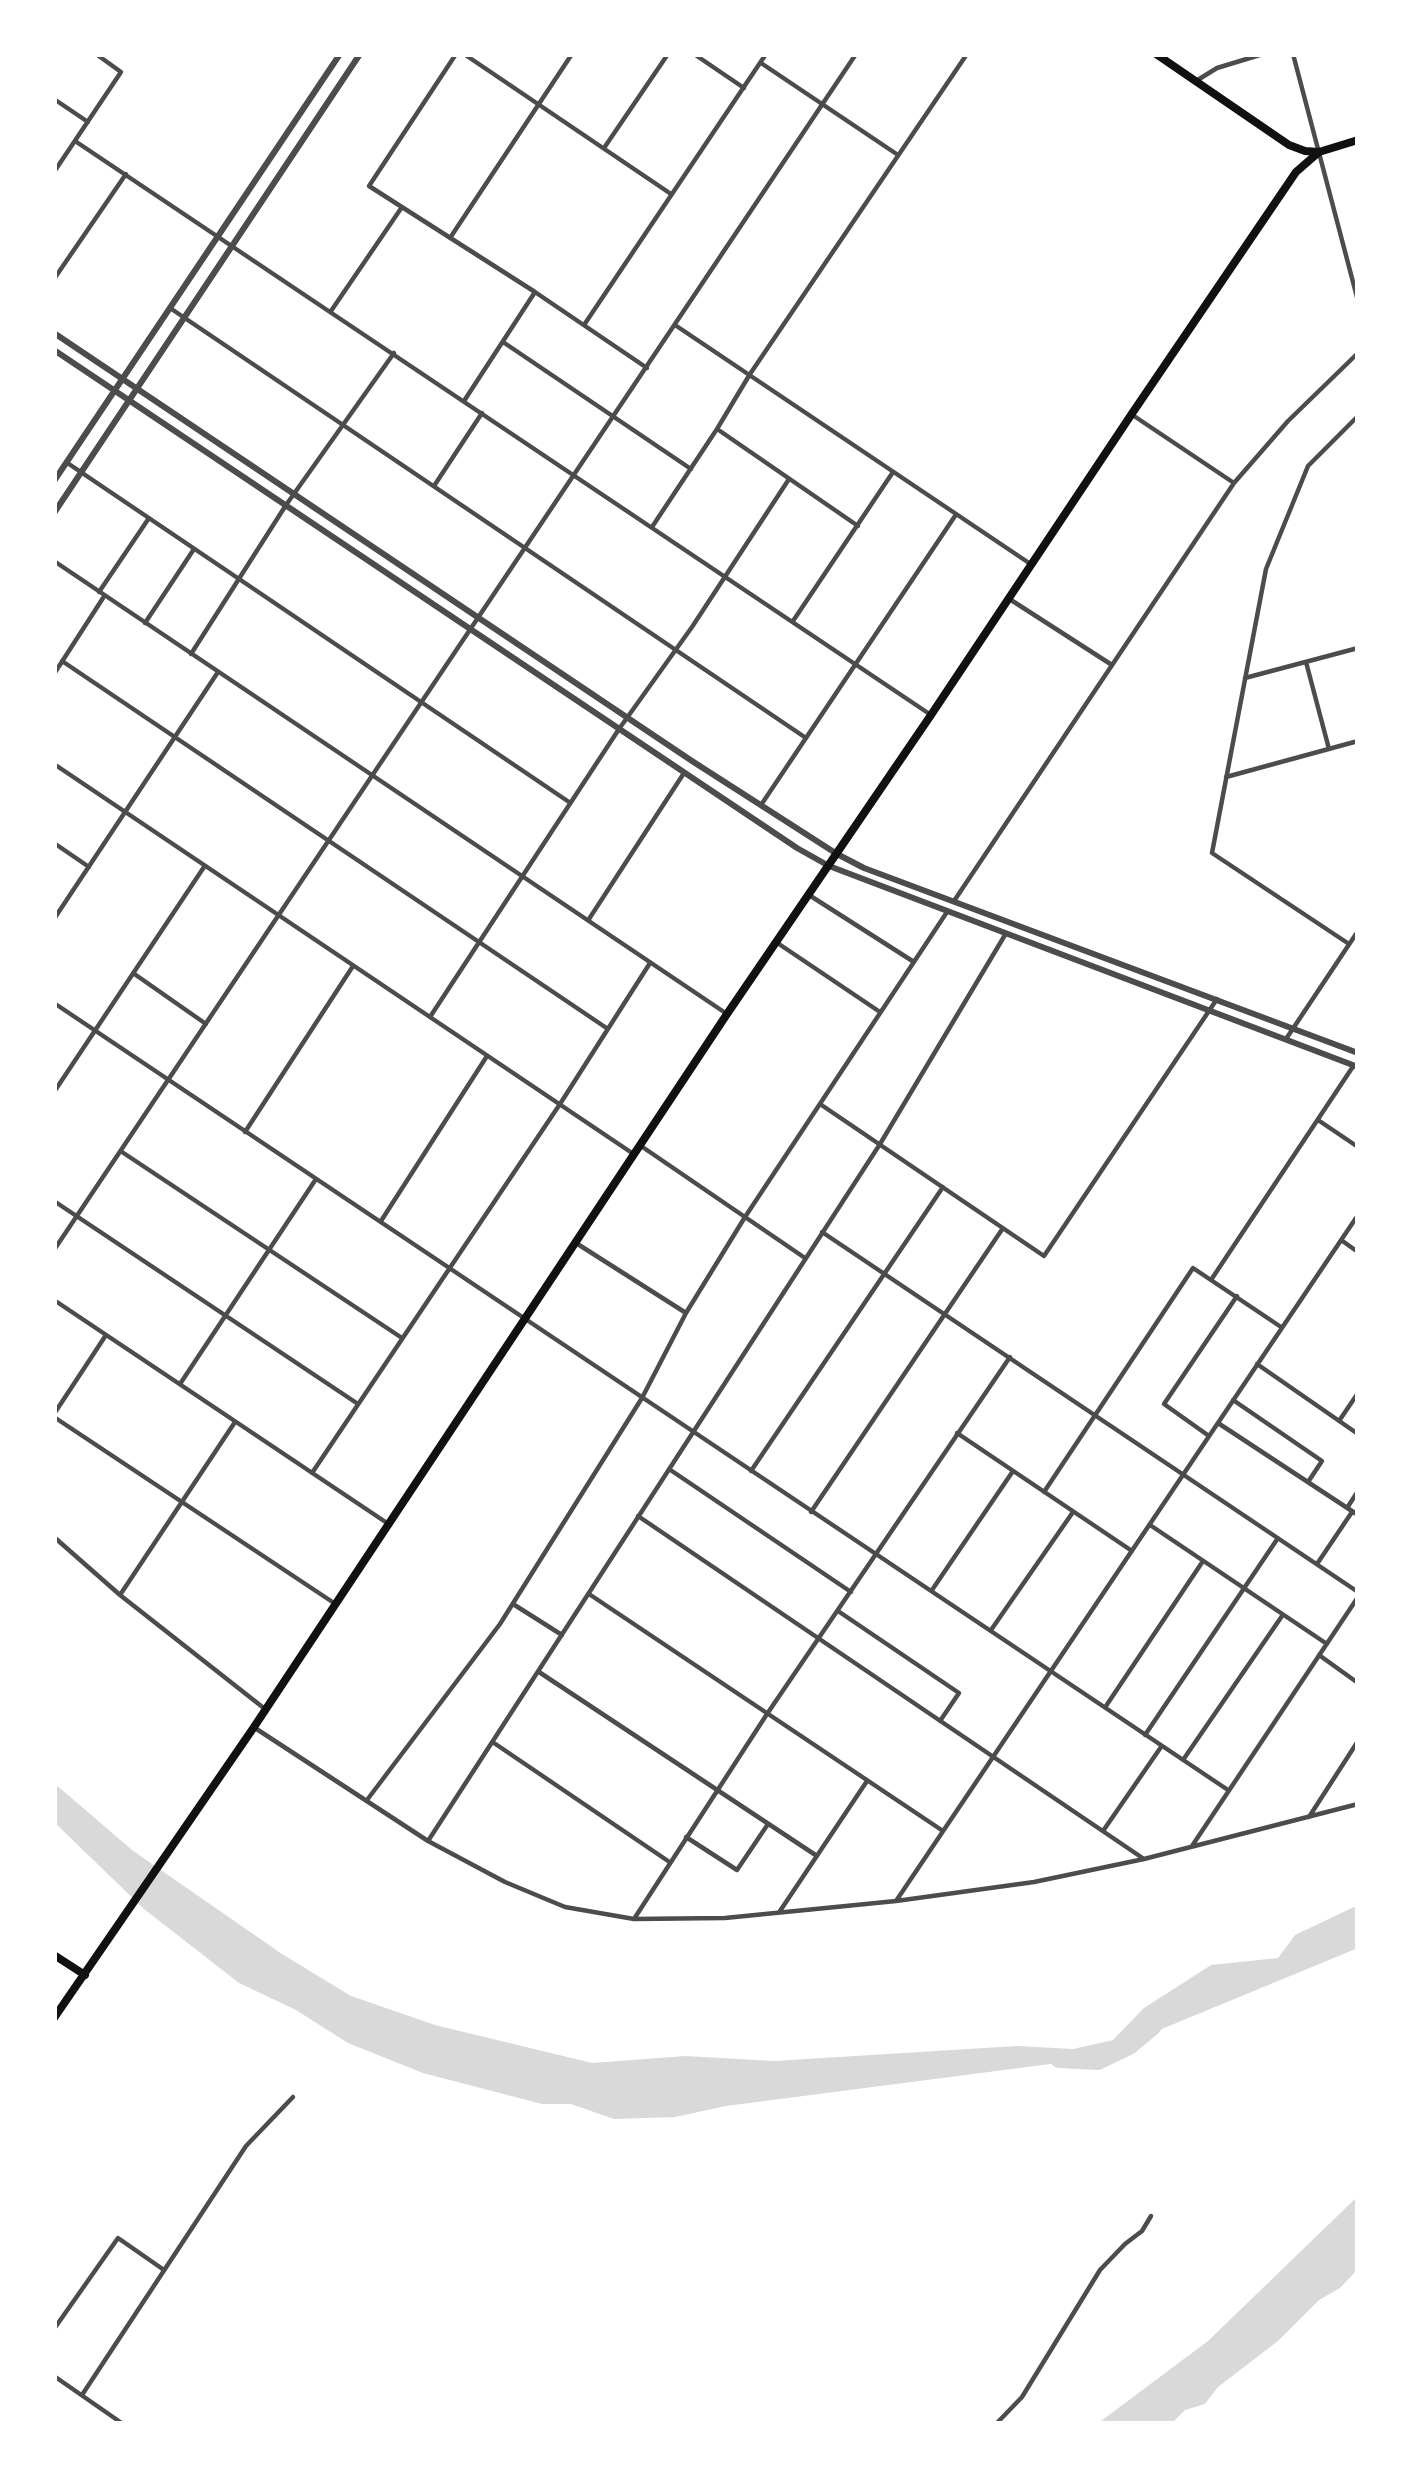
<!DOCTYPE html>
<style>
body{margin:0}
#map{position:relative;width:1412px;height:2478px;overflow:hidden;background:#fff;font-family:"Titillium Web",sans-serif}
canvas{display:block}
.frame{position:absolute;inset:0;border:57px solid #fff;pointer-events:none}
</style>
<div id="map">
<canvas width="1412" height="2478"></canvas>
<div class="frame"></div>
</div>
<script>
const g = document.querySelector('canvas').getContext('2d');
g.lineJoin = 'round';
function paint(path, color) {
  g.fillStyle = color;
  g.fill(path, 'evenodd');
}
function poly(rows) {
  const path = new Path2D();
  for (const r of rows) {
    path.moveTo(r[0], r[1]);
    for (let i = 2; i < r.length; i += 2) path.lineTo(r[i], r[i + 1]);
  }
  return path;
}
function trace(path, color, width, dash) {
  g.strokeStyle = color;
  g.lineWidth = width;
  g.lineCap = dash ? 'butt' : 'round';
  g.setLineDash(dash || []);
  g.stroke(path);
}
paint(poly([
 [54,1783,132,1850,282,1954,351,1996,435,2025,592,2063,685,2056,774,2061,1017,2046,1073,2049,1113,2040,1144,2008,1211,1965,1278,1958,1295,1935,1358,1905,1358,1948,1089,2059,726,2106,675,2117,614,2119,571,2104,542,2104,423,2073,348,2043,296,2010,239,1983,144,1909,54,1822],
 [1358,2196,1358,2269,1340,2288,1319,2300,1278,2341,1218,2387,1205,2404,1185,2410,1171,2424,1097,2424,1208,2341]
]), '#d9d9d9');
trace(poly([
 [1059,2059,1098,2061,1129,2046,1153,2026]
]), '#d9d9d9', 18);
trace(poly([
 [456,54,369,186,535,292,647,368],
 [464,54,671,194],
 [694,54,744,88],
 [1293,54,1358,301],
 [761,63,898,155],
 [1196,81,1217,68,1263,54],
 [54,99,88,122],
 [75,141,931,715],
 [604,148,668,54],
 [54,172,121,72,96,54],
 [450,238,572,54],
 [54,279,126,174],
 [170,308,806,738],
 [331,311,402,207],
 [584,325,766,54],
 [675,325,1032,565],
 [503,342,691,469],
 [464,401,535,292],
 [1134,416,1234,483],
 [720,431,858,526],
 [66,462,569,802],
 [434,486,482,413],
 [652,527,717,429,750,374,967,54],
 [54,561,727,1014],
 [99,592,149,518],
 [1011,600,1112,665],
 [793,621,893,472],
 [145,623,194,549],
 [191,654,286,505,394,353],
 [62,661,608,1029],
 [1306,662,1329,749],
 [54,674,103,598],
 [1245,678,1358,648],
 [54,764,635,1155],
 [1226,777,1358,741],
 [761,805,955,516],
 [54,843,89,867],
 [809,895,914,962],
 [954,901,1234,483,1288,421,1358,353],
 [54,919,218,672],
 [589,919,684,773],
 [776,942,880,1012],
 [1349,944,1212,853,1266,569,1308,466,1358,416],
 [133,973,206,1024],
 [54,1003,1228,1790],
 [430,1017,619,729,692,627,789,479],
 [1286,1039,1358,931],
 [54,1092,204,867],
 [820,1104,1044,1256,1217,999],
 [1318,1120,1358,1147],
 [245,1132,353,966],
 [641,1146,805,1258],
 [122,1152,402,1338],
 [54,1201,358,1404],
 [381,1221,487,1056],
 [822,1232,1358,1592],
 [1341,1240,1358,1252],
 [576,1243,686,1313],
 [54,1250,856,54],
 [1211,1280,1354,1065],
 [54,1300,387,1523],
 [1257,1364,1358,1434],
 [180,1384,316,1179],
 [1233,1400,1322,1461,1308,1482],
 [54,1414,106,1335],
 [54,1417,334,1603],
 [1339,1421,1358,1393],
 [1218,1423,1358,1515],
 [957,1433,1132,1551],
 [1209,1436,1164,1404,1237,1296],
 [669,1469,851,1592],
 [751,1471,943,1187],
 [312,1473,560,1104,650,963],
 [1044,1492,1193,1268,1281,1327],
 [1347,1508,1358,1491],
 [811,1512,1003,1228],
 [638,1516,1144,1859],
 [1150,1525,1327,1644],
 [54,1537,120,1595,265,1709],
 [1317,1564,1352,1512],
 [932,1590,1013,1471],
 [589,1594,943,1831],
 [120,1595,235,1422],
 [513,1604,562,1635],
 [838,1611,959,1693,940,1721],
 [991,1630,1073,1512],
 [1319,1655,1358,1683],
 [539,1672,817,1856],
 [1106,1706,1203,1561],
 [255,1728,428,1841,505,1882,565,1907,634,1919,725,1918,896,1901,1034,1882,1144,1859,1358,1804],
 [1145,1735,1278,1538],
 [494,1743,668,1861],
 [1183,1760,1282,1616],
 [367,1800,500,1624,642,1398,686,1313,745,1217,947,912],
 [1309,1817,1358,1741],
 [1103,1831,1161,1747],
 [686,1837,737,1870,768,1824],
 [428,1841,880,1144,1005,935],
 [1192,1846,1358,1597],
 [896,1901,1358,1215],
 [780,1911,867,1781],
 [634,1919,767,1714,1010,1357],
 [54,2329,118,2238,164,2270],
 [54,2376,123,2424],
 [82,2395,246,2146,293,2097],
 [996,2424,1022,2397,1100,2270,1125,2244,1142,2231,1151,2216]
]), '#4c4c4c', 4.5);
trace(poly([
 [54,333,692,761,837,854,864,868,1358,1053],
 [54,350,797,848,829,866,1358,1067],
 [54,481,340,54],
 [54,513,360,54]
]), '#4c4c4c', 6);
trace(poly([
 [54,1955,85,1975],
 [54,2018,254,1727,727,1014,931,715,1131,415,1296,172,1319,152]
]), '#111', 8);
trace(poly([
 [1156,54,1289,145,1305,151,1319,152,1358,140]
]), '#111', 8);
</script>
